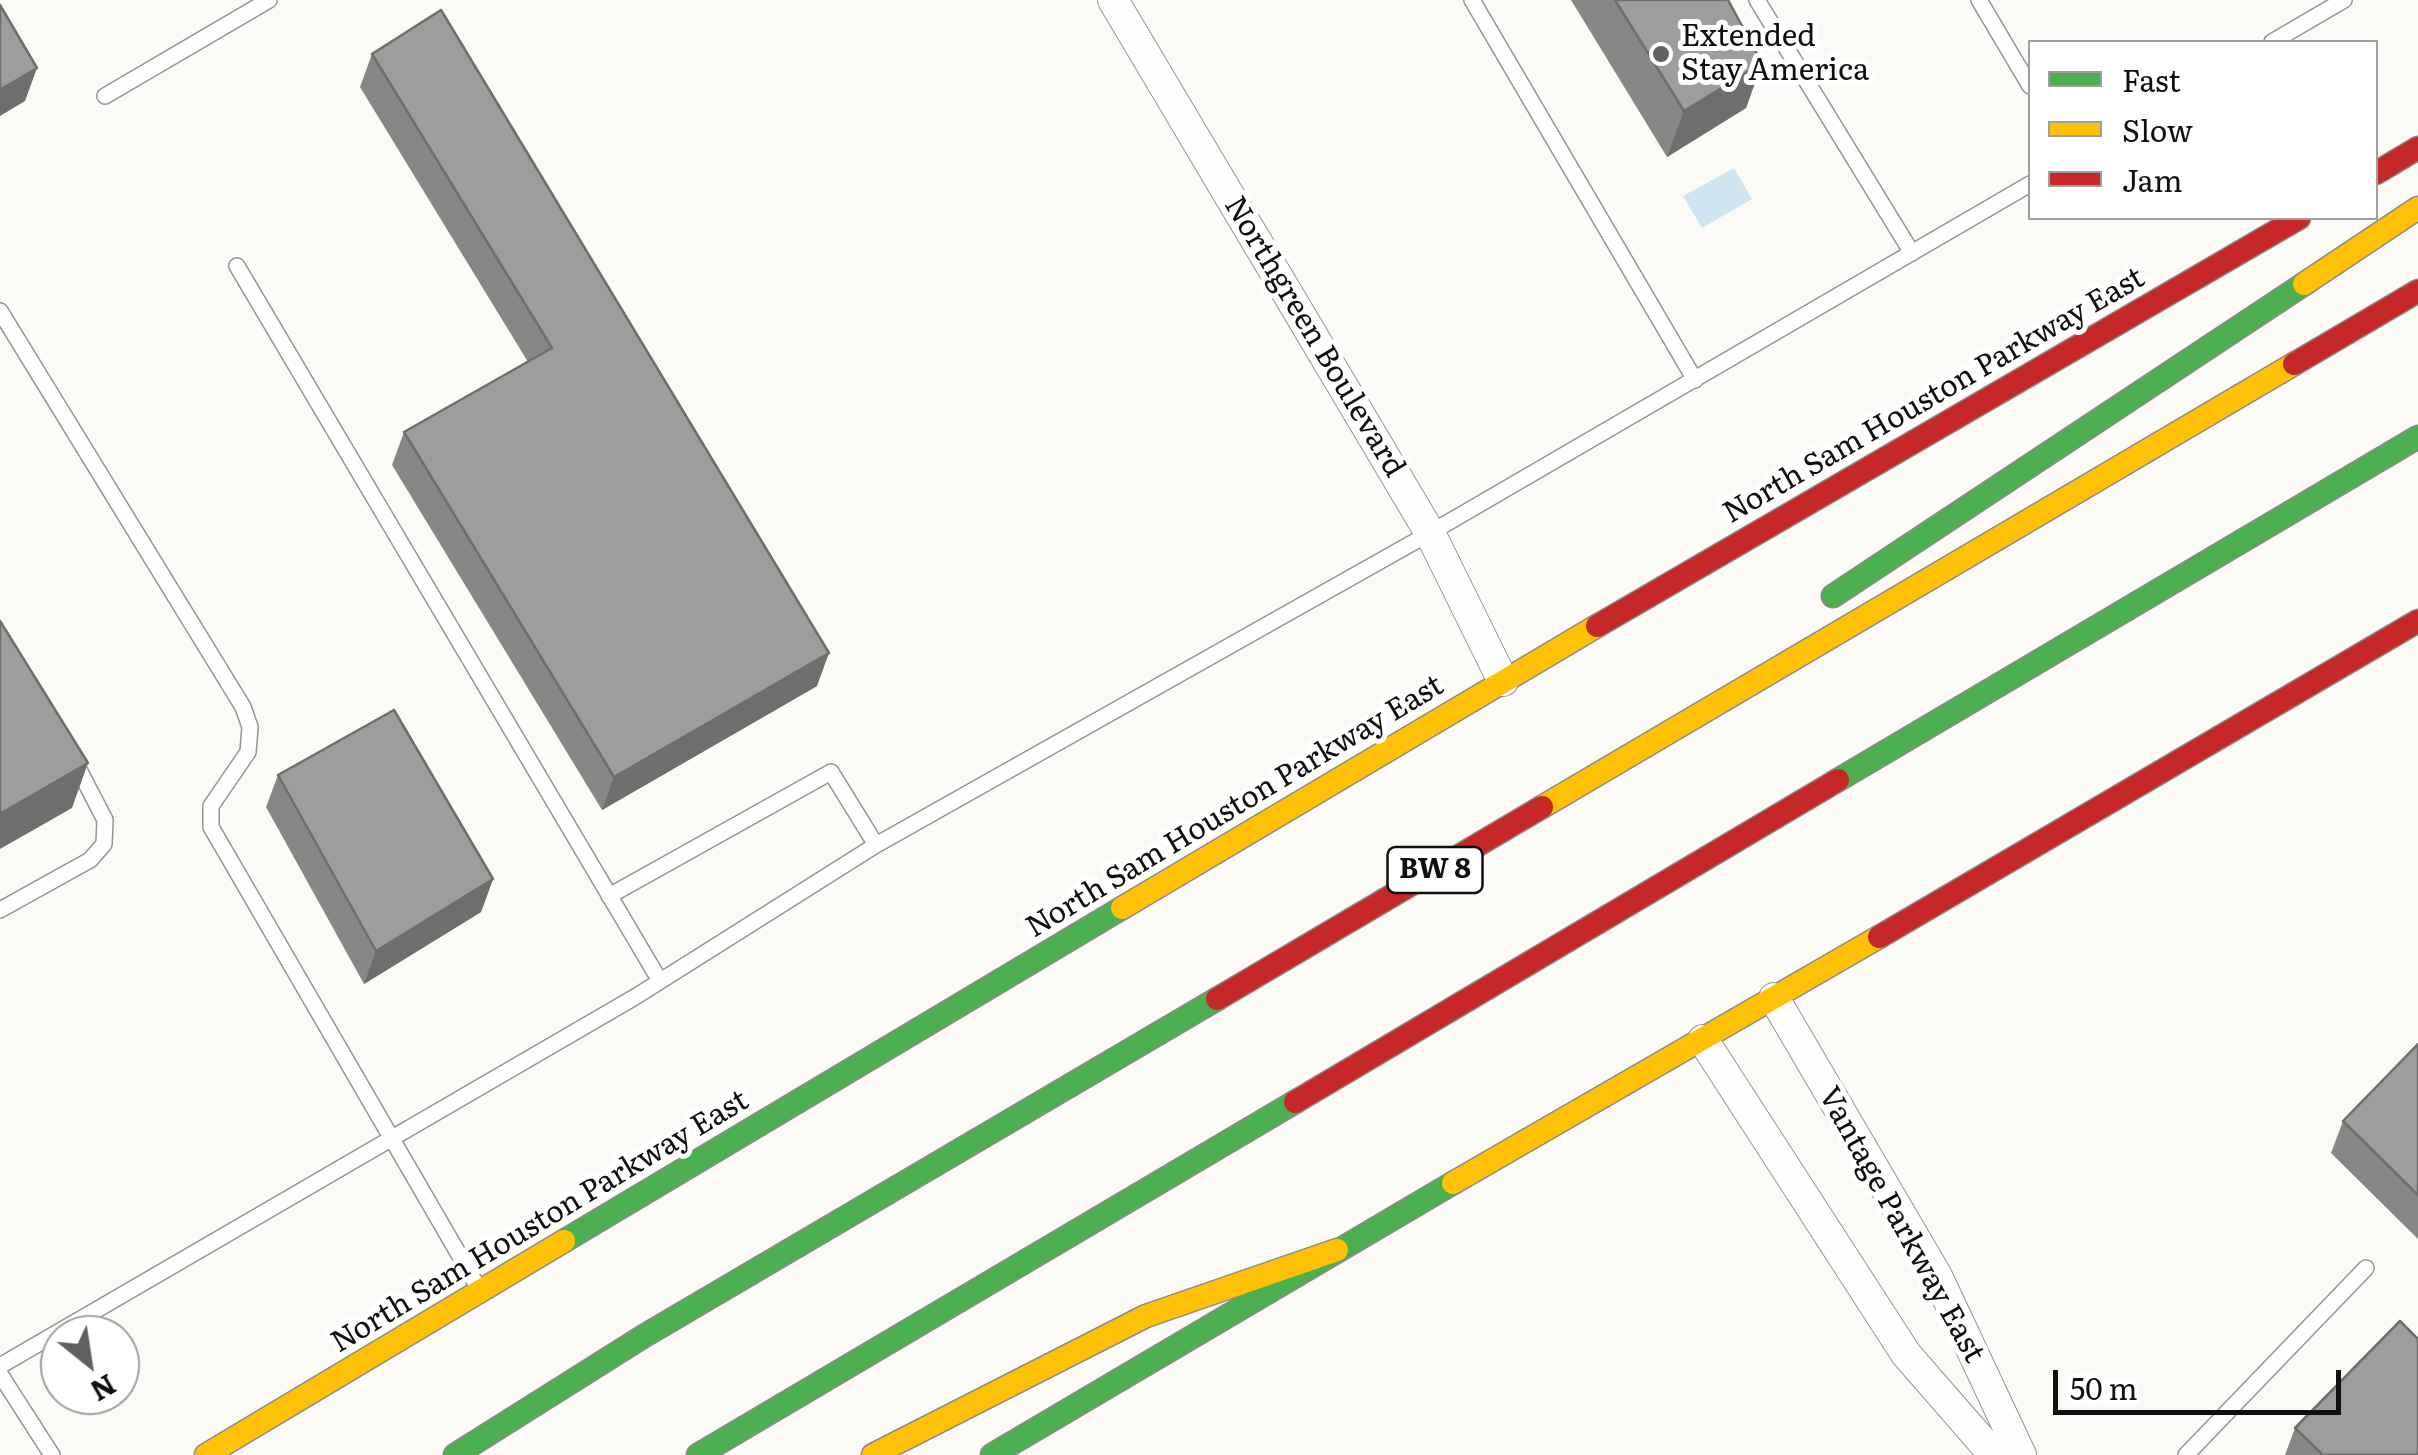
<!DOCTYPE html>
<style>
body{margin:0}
#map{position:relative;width:2418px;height:1455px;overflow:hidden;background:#fbfaf6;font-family:Literata,serif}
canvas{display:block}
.legend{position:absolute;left:2028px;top:40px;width:350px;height:180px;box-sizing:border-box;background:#fff;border:2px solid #9f9f9f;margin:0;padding:12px 18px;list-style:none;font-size:30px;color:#0f0f0f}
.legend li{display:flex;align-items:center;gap:20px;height:50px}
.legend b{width:50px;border:2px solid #9f9f9f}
.north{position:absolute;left:40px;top:1315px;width:100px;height:100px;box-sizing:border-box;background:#fff;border:2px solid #9f9f9f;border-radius:50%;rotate:150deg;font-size:28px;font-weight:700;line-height:40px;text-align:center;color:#0f0f0f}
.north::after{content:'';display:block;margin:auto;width:35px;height:45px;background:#626160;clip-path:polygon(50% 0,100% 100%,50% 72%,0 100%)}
.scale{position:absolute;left:2053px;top:1370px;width:288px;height:45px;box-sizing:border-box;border:5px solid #0f0f0f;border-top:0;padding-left:12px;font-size:30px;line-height:35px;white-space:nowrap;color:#0f0f0f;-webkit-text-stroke:8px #fff;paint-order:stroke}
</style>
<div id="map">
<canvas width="2418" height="1455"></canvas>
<ul class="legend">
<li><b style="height:12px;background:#4caf50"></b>Fast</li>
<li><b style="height:12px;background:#ffc107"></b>Slow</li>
<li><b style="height:12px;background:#c62828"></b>Jam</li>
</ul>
<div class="north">N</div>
<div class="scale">50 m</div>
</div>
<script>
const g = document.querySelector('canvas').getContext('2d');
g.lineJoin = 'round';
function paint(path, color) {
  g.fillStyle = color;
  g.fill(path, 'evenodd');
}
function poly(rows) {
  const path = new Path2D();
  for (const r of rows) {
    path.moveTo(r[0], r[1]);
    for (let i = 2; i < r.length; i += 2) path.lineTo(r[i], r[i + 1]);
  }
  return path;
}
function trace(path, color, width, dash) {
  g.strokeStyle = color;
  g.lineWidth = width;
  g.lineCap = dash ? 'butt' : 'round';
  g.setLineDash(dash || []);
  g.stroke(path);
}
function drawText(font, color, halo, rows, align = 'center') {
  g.font = font + ' Literata,serif';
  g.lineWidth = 10;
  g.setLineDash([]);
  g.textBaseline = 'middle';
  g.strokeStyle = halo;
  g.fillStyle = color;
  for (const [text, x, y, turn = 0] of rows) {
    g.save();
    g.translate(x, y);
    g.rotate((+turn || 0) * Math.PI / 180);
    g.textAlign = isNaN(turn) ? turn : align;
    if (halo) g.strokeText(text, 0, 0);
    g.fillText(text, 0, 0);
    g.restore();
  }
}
paint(poly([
 [1734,168,1752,199,1702,228,1683,196]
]), '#cfe6f2');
const lane = poly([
 [1472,0,1695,380],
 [1757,0,1912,253],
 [1979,0,2030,86],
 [2272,42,2344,0],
 [105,96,269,0],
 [237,266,660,981],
 [0,311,243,707,250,727,248,752,211,806,211,827,479,1289],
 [609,896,831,772,876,845],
 [0,910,90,860,104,844,105,820,74,760],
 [0,1366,635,997,876,845,1430,533,2030,184],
 [0,1374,52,1455],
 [2186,1455,2366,1268]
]);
const street = poly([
 [1113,0,1430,533,1503,681],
 [1774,998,1937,1276,2021,1455],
 [1703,1040,1906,1354,1994,1455]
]);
const fast = poly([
 [1833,596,2304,284],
 [1838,780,2418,437],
 [564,1241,1122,908],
 [455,1455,644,1336,1217,999],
 [698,1455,1295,1102],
 [992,1455,1453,1183]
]);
const slow = poly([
 [2304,284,2418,208],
 [1542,807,2294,364],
 [1122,908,1597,626],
 [1453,1183,1879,937],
 [206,1455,564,1241],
 [873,1455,1146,1316,1337,1250]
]);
const jam = poly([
 [2376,173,2418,148],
 [2294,364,2418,291],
 [1597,626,2299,218],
 [1879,937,2418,621],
 [1217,999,1542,807],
 [1295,1102,1838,780]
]);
trace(lane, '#959593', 18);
trace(street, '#959593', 32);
trace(fast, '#8c8b8a', 25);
trace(slow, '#8c8b8a', 25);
trace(jam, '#8c8b8a', 25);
trace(lane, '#fefefe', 15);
trace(street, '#fefefe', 30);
trace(fast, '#4caf50', 22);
trace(slow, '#ffc107', 22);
trace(jam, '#c62828', 22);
paint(poly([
 [1571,0,1728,0,1762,63,1746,108,1667,157],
 [372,54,817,686,602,810,392,465,404,432,528,362,360,87],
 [278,775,493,879,481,912,364,984,266,807],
 [2418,1044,2418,1239,2331,1153,2343,1121],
 [2295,1428,2418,1455,2285,1455]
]), '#898785');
paint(poly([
 [1762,63,1746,108,1667,157,1684,111],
 [37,68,25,101,0,116,0,90],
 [829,653,817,686,602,810,614,777],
 [88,763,72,808,0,849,0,814],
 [493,879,481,912,364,984,376,951]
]), '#6f6e6c');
const building = poly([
 [1615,0,1728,0,1762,63,1684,111,1615,0],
 [0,5,37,68,0,90,0,5],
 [441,10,829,653,614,777,404,432,552,348,372,54,441,10],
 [0,621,88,763,0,814,0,621],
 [394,710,493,879,376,951,278,775,394,710],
 [2418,1044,2418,1195,2343,1121,2418,1044],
 [2400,1321,2418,1339,2418,1455,2323,1455,2295,1428,2400,1321]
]);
paint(building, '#9f9d9b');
trace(building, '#6f6e6c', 2.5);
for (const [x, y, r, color] of [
 [1661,54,10,"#626160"]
]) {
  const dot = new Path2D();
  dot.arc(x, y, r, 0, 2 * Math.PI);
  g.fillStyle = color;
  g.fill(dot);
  trace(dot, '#fff', 4);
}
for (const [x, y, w] of [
 [1435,870,95]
]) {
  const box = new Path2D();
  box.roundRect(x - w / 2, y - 23, w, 46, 8);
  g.fillStyle = '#fff';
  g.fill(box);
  trace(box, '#0f0f0f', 2.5);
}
drawText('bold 28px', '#0f0f0f', null, [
 ["BW 8",1435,870]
]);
drawText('30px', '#0f0f0f', '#fff', [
 ["Extended",1681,37],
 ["Stay America",1681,71]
], 'left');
drawText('30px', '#0f0f0f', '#fff', [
 ["Northgreen Boulevard",1314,337,59],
 ["North Sam Houston Parkway East",1934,396,-30],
 ["North Sam Houston Parkway East",1235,807,-31],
 ["North Sam Houston Parkway East",540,1222,-31],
 ["Vantage Parkway East",1901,1225,61]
]);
</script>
